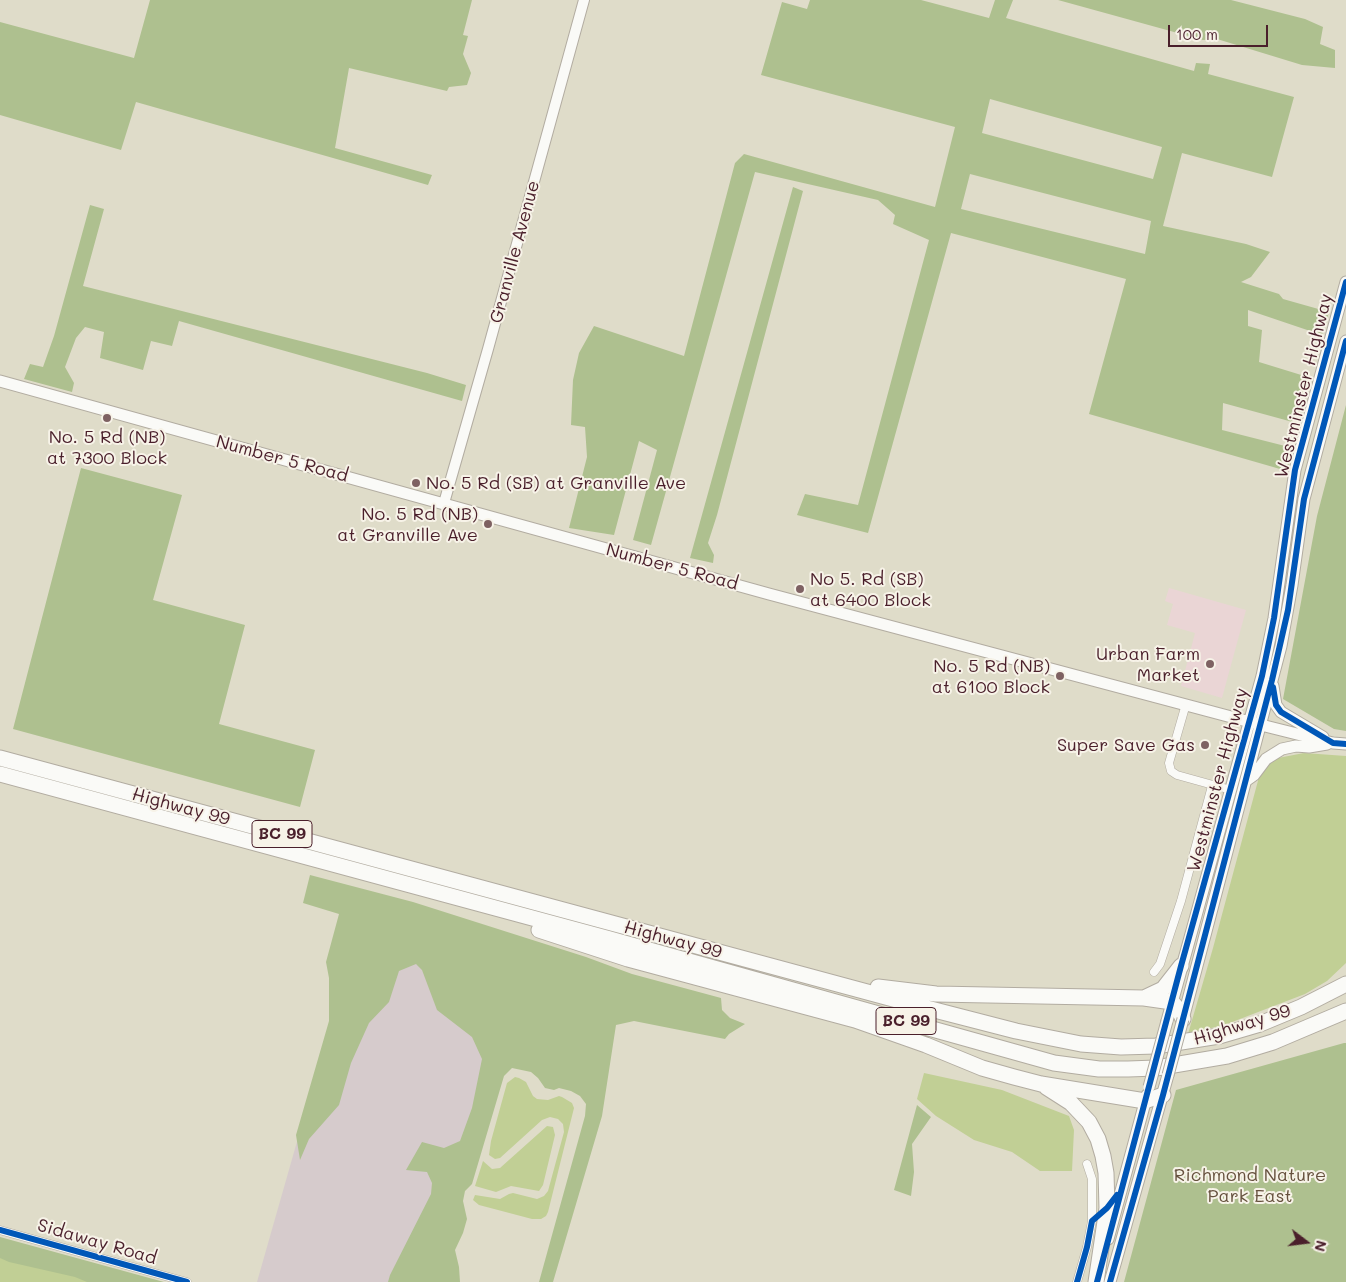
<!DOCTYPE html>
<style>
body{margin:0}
#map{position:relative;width:1346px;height:1282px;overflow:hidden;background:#dfdcc9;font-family:Mali,sans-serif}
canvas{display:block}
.north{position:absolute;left:1281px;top:1217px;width:50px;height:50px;-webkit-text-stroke:4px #f7f3e8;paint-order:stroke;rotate:105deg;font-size:14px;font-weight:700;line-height:20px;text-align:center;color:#4a1f2b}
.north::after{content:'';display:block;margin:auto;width:18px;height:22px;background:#4a1f2b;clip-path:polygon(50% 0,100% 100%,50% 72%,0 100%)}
.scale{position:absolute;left:1168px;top:25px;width:100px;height:22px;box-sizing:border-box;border:2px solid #4a1f2b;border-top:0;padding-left:6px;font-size:15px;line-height:18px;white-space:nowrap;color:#4a1f2b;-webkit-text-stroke:4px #f7f3e8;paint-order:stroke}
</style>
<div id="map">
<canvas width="1346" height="1282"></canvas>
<div class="north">N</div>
<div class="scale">100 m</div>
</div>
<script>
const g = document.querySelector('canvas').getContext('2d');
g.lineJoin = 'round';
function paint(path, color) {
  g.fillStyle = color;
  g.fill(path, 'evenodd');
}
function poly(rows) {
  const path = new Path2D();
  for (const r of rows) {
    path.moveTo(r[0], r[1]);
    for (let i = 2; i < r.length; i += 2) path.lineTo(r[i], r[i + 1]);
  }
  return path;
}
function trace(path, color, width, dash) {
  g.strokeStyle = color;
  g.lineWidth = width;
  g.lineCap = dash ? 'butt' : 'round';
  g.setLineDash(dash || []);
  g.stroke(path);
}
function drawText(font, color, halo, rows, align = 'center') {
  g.font = font + ' Mali,sans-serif';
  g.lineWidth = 4;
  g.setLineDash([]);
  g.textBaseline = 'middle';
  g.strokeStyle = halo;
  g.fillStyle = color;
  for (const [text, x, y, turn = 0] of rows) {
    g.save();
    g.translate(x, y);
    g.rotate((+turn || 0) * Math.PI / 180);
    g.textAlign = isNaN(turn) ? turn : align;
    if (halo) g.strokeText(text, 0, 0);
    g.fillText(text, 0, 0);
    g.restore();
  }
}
paint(poly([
 [1169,588,1246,610,1222,698,1181,686,1195,633,1167,625,1173,604,1165,601]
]), '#ead5d5');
paint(poly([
 [357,931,519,977,434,1282,257,1282]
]), '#d6cbcc');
paint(poly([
 [1304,753,1346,756,1346,963,1327,981,1305,994,1227,1024,1188,1034,1213,948,1259,777,1268,764,1278,758],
 [924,1073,1002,1090,1069,1116,1074,1130,1072,1171,1040,1171,1012,1152,974,1140,936,1116,917,1099],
 [515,1077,519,1078,526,1082,533,1096,537,1099,548,1100,559,1096,562,1097,572,1103,574,1108,548,1212,546,1216,541,1219,532,1219,498,1210,479,1205,473,1200,475,1195,500,1199,509,1194,513,1193,537,1199,544,1196,548,1191,564,1132,563,1124,558,1119,550,1117,542,1120,500,1158,495,1159,489,1155,491,1141,507,1083],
 [547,1126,553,1127,555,1135,543,1185,539,1191,511,1186,496,1192,475,1186,483,1161,492,1169,500,1168],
 [0,1250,113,1282,0,1282]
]), '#c1cf95');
paint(poly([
 [150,0,472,0,463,35,468,36,463,54,471,73,467,85,449,87,447,91,349,68,335,148,432,175,428,185,136,102,121,150,0,115,0,22,134,58],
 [810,0,921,0,989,18,995,0,1013,0,1006,18,1194,71,1196,63,1210,64,1208,74,1294,97,1272,177,1182,153,1163,226,1246,244,1270,252,1251,277,1241,282,1279,294,1283,299,1329,312,1322,335,1248,310,1248,326,1262,330,1259,362,1311,378,1300,424,1223,403,1222,430,1293,448,1287,471,1089,414,1126,279,951,233,868,533,797,515,805,494,858,505,929,240,893,224,895,215,878,200,755,172,651,545,633,540,657,450,639,441,614,535,569,528,587,457,585,427,571,425,573,380,579,353,594,326,684,356,735,163,744,154,935,207,955,127,761,75,782,2,807,9],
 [990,99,1162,147,1153,179,982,133],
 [970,174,1151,221,1145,254,961,209],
 [1058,0,1231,0,1305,19,1323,27,1320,44,1335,50,1335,68,1302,65,1217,39,1203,40],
 [793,187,803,191,717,515,708,543,714,555,713,563,690,558],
 [90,205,104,209,83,286,427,373,466,385,462,401,179,321,172,346,151,341,143,370,100,358,104,332,85,327,76,338,65,367,74,383,72,392,24,379,30,364,43,367,54,336],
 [1346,405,1346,731,1334,729,1283,699,1317,516],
 [81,468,182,495,153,600,245,625,219,724,315,750,300,807,13,729],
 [310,875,413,902,586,957,632,974,721,998,722,1010,730,1018,745,1024,729,1034,725,1039,634,1021,616,1025,602,1116,553,1282,539,1282,585,1116,586,1104,580,1096,571,1091,559,1088,554,1090,545,1088,538,1078,531,1072,512,1068,504,1076,472,1184,465,1191,463,1201,467,1219,463,1233,455,1250,459,1267,460,1282,388,1282,390,1275,431,1194,432,1183,427,1172,406,1170,422,1142,444,1148,460,1141,472,1108,482,1059,472,1037,437,1010,422,970,416,964,399,971,389,1002,369,1023,351,1063,339,1105,309,1139,300,1160,296,1135,329,1021,329,978,326,962,339,914,303,903],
 [1344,1043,1346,1043,1346,1282,1124,1282,1176,1090],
 [917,1105,931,1117,912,1144,914,1172,911,1196,894,1190],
 [0,1237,164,1282,87,1282,75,1277,9,1262,0,1258]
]), '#aec08f');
const minor = poly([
 [1186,704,1169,763,1171,771,1177,775,1231,790],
 [1154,972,1160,964,1181,901,1212,786],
 [0,1230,187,1282],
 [1077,1282,1087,1247,1092,1221,1092,1179,1087,1164]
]);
const tertiary = poly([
 [444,503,488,349,584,0]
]);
const secondary = poly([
 [0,381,769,594,1269,727,1333,743,1346,744],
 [1273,686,1276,705,1281,712,1323,737],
 [1247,780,1254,775,1266,759,1282,749,1296,746,1309,747,1327,744],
 [1183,1019,1281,646,1292,585,1304,499,1346,341],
 [1167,1021,1262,676,1274,618,1295,470,1346,282],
 [1108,1239,1147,1095],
 [1110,1282,1168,1075]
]);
const motorway = poly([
 [0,758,919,1006,1016,1031,1081,1044,1121,1047,1156,1046,1219,1036,1260,1024,1301,1007,1346,984],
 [0,774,610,939,1054,1063,1099,1069,1128,1069,1156,1068,1227,1056,1273,1042,1346,1011],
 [539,930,628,959,855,1020,926,1045,982,1068,1014,1077,1041,1084,1145,1101,1163,1095],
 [878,987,936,994,1144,998,1172,1002,1178,1009,1183,1019],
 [1144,998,1163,989,1181,966],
 [1046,1087,1071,1103,1089,1122,1098,1139,1103,1156,1106,1173,1107,1208,1096,1282]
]);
trace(minor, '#b2aca1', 9);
trace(tertiary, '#b2aca1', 12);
trace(secondary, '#b2aca1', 13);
trace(motorway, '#b2aca1', 17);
trace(minor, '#fafaf7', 8);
trace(tertiary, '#fafaf7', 10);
trace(secondary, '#fafaf7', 11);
trace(motorway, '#fafaf7', 15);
const secondaryBridge = poly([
 [1168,1075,1183,1019],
 [1149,1087,1167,1021]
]);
trace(secondaryBridge, '#b2aca1', 13, []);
trace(secondaryBridge, '#fafaf7', 11);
trace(poly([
 [1273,687,1276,705,1281,712,1333,743,1346,744],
 [0,1230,187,1282],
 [1077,1282,1087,1247,1092,1221,1107,1208,1117,1195],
 [1097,1282,1181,966,1262,676,1274,618,1295,470,1346,282],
 [1110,1282,1163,1095,1272,680,1288,610,1304,499,1346,341]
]), '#0057b8', 6);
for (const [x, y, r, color] of [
 [107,418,5,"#7e6162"],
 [416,483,5,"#7e6162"],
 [488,524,5,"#7e6162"],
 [800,589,5,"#7e6162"],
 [1210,664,5,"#7e6162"],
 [1060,676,5,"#7e6162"],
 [1205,745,5,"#7e6162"]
]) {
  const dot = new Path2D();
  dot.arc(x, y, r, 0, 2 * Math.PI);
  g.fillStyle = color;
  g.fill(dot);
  trace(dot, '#f7f3e8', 2);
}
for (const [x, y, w] of [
 [282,834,60],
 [906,1021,60]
]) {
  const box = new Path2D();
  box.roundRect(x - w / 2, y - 13.5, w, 27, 4);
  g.fillStyle = '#f7f3e8';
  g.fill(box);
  trace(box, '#4a1f2b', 1);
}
drawText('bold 16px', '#4a1f2b', null, [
 ["BC 99",282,834],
 ["BC 99",906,1021]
]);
drawText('18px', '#4a1f2b', '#f7f3e8', [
 ["Granville Avenue",515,252,-75],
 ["Westminster Highway",1304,386,-76],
 ["Number 5 Road",282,459,15],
 ["Number 5 Road",672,567,15],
 ["Westminster Highway",1218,780,-75],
 ["Highway 99",181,807,15],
 ["Highway 99",673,940,15],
 ["Highway 99",1242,1025,-17],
 ["Sidaway Road",97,1242,16]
]);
drawText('18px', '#4a1f2b', '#f7f3e8', [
 ["No. 5 Rd (NB)",107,437,"center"],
 ["at 7300 Block",107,458,"center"],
 ["No. 5 Rd (SB) at Granville Ave",426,483,"left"],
 ["No. 5 Rd (NB)",478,514],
 ["at Granville Ave",478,535],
 ["No 5. Rd (SB)",810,579,"left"],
 ["at 6400 Block",810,600,"left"],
 ["Urban Farm",1200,654],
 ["Market",1200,675],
 ["No. 5 Rd (NB)",1050,666],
 ["at 6100 Block",1050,687],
 ["Super Save Gas",1195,745]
], 'right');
drawText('18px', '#66513e', '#f7f3e8', [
 ["Richmond Nature",1250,1175],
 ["Park East",1250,1196]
]);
</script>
